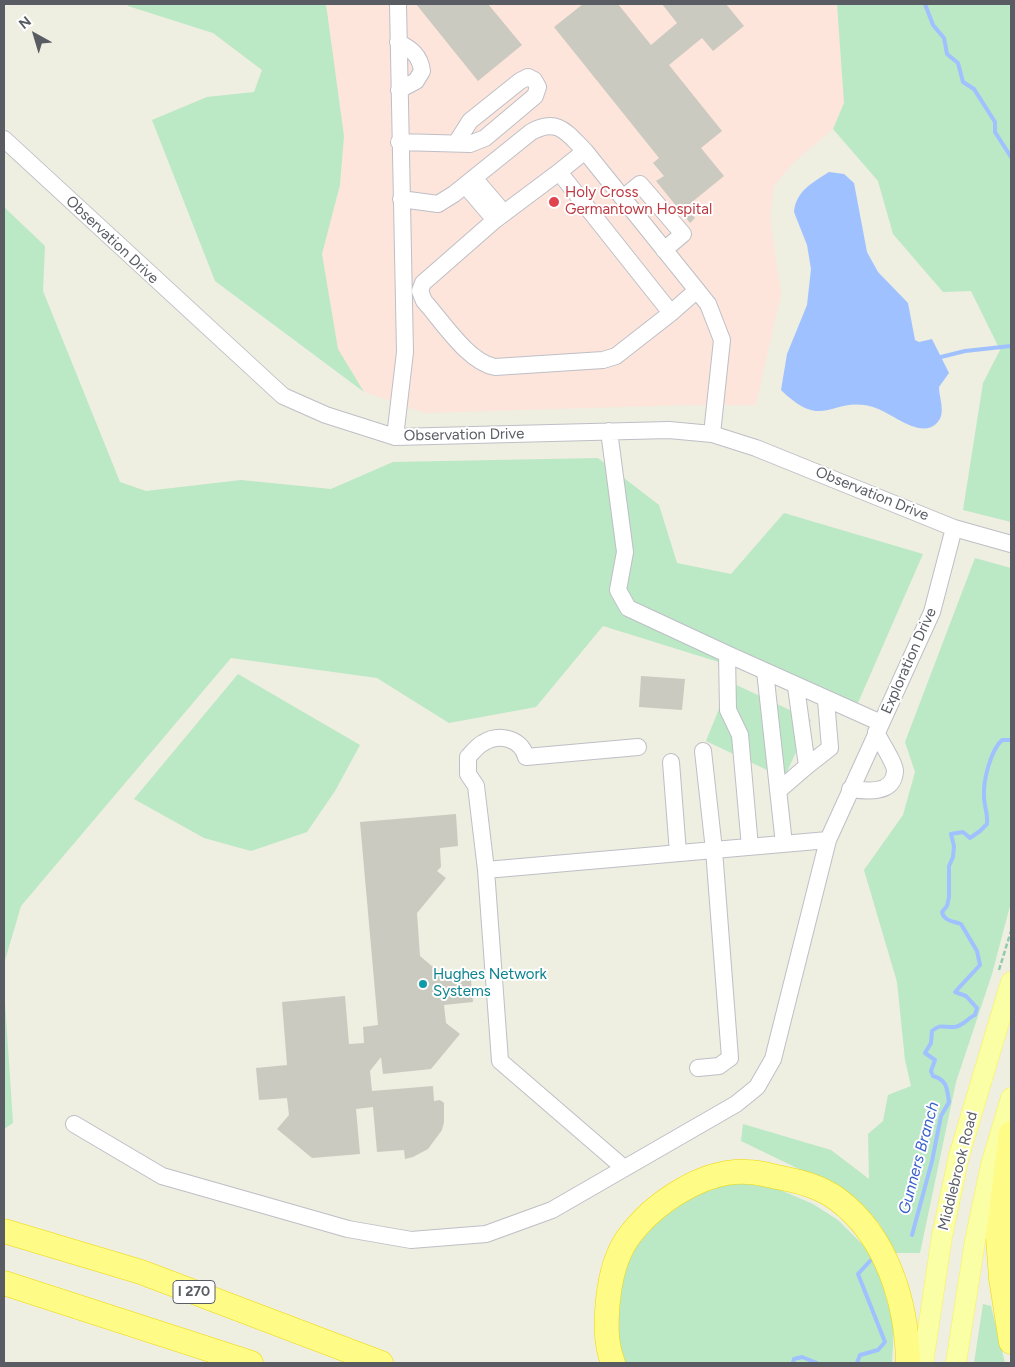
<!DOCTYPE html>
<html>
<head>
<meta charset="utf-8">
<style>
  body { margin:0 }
  #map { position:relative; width:1015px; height:1367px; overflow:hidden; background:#eeeee1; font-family:Figtree,sans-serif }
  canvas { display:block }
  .frame { position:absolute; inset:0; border:5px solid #595c63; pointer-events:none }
  .north { position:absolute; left:10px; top:10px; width:50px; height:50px; -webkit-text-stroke:4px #fff; paint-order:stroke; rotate:321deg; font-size:14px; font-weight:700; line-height:20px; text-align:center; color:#595c63 }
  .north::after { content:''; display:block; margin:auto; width:18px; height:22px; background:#595c63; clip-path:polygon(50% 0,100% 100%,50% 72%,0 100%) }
</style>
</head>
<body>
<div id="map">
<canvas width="1015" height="1367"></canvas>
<div class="frame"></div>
<div class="north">N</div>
</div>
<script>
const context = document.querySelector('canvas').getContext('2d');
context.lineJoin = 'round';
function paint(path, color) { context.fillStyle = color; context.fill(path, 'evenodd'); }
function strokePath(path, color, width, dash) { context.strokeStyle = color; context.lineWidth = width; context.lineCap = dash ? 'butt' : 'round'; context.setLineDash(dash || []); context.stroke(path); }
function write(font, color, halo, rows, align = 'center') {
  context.font = font + ' Figtree,sans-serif'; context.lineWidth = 4; context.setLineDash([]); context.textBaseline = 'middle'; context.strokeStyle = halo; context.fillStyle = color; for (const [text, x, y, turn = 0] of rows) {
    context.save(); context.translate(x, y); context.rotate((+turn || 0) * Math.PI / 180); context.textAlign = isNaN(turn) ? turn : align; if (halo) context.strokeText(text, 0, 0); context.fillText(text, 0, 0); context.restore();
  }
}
paint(new Path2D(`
  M326,4h511l7,99 -11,26 -41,35 -18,22 -4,32 11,76 -25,111h-67l-264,8 -61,-21 -26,-42 -16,-96 18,-69 4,-49z`), '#fde5db');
paint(new Path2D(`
  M127,4h199l18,132 -4,49 -18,69 16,95 26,43 -149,-111 -63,-161 55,-23 47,-5 8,-22 -49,-37 -85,-27z
  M837,4h174v518l-48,-12 20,-127 17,-33 -29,-59 -28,1 -50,-58 -15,-53 -45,-52 11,-26z
  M4,207l41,39 -2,45 77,191 26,9 95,-11 90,9 62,-27 205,-4 61,47 18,58 54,11 53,-61 139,41 -66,151 -254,-79 -67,81 -87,16 -72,-45 -146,-20 -210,248 -17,58z
  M975,558l36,10v334l-19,72 -36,108 -36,171h-26l-15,-30 -43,-36 -95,-46 2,-17 88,26 38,29 -1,-45 15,-13 5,-26 23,-9 -6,-26 -8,-78 -33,-112 39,-55 12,-43 -10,-30z
  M238,674l122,71 -25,46 -28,41 -56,19 -47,-13 -70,-39z
  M730,682l81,38 -27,58 -78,-37z
  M4,988l9,135 -9,6z
  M730,1181l48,8 35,15 25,16 25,25 14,21 17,59 -2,38h-272l-7,-28 4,-51 18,-40 35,-37z
  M983,1304l8,2 14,57h-31z`), '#bbe8c5');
paint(new Path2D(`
  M829,172l15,2 10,9 13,69 11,20 30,31 7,37 4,2 13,-3 17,34 -10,14c0,12 8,27 -3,37 -17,15 -45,-12 -63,-17 -42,-12 -48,26 -92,-17l6,-36 20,-49 4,-36 -4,-24 -13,-33c2,-21 18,-29 35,-40z`), '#a0c1ff');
strokePath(new Path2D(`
  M925,4l8,21 11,13 3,16 11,9 5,19 11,7 21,33v10l16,25
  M941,357l24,-6 46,-5
  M912,1235l20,-74 9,-45 8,-14c-2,-14 -2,-22 -16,-26l-2,-5 4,-11 -10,-7 6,-10 1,-12c9,-8 12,-3 23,-4 8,-1 13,-9 20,-12l2,-7 -11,-12 -11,-4 25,-27 -3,-14 -16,-27c-8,-3 -17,-3 -19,-12l5,-6 2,-9v-31l4,-9 1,-11 -3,-12 12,-2 7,6 10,-7 7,-7c1,-10 -3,-19 -3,-28 -1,-16 7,-46 18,-56h9
  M793,1363l1,-4 8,-2 15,6
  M857,1363l3,-8 18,-5 7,-8 -27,-68 12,-13`), '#a0c1ff', 4);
paint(new Path2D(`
  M416,4h72l34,41 -44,36z
  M583,4h35l33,41 26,-22 -15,-19h64l18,22 -31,25 -11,-13 -33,27 53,66 -21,17 23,28 -38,31 9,11 -5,5 -34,-42 8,-5 -11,-13 6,-5 -105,-131z
  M641,676l44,3 -3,31 -43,-3z
  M456,814l2,32 -18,2 1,19 -4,4 9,7 -29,35 3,43 19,16 31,-2 3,32 -29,3 2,18 14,11 -29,35 -48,5 -2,-17 -11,14 2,20 61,-5 1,15 6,-1 4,3v19l-2,8 -14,19 -15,8 -8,2 -1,-9 -27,2 -4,-45 -17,2 4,45 -48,4 -35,-29 12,-14 -2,-17 -28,2 -3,-32 31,-3 -5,-63 63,-6 4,48 15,-1 -1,-16 15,-2 -18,-203z`), '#cbcac0');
const minor = new Path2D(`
  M398,42c13,7 22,13 24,29l-6,10 -17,9
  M4,139l279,257 43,19 69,22 274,-7 43,4 44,14 198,80 57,16
  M399,142l71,2 15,-6 50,-42 3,-9 -4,-7 -6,-3 -8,4 -50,40 -14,22
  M559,172l112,141 -55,43 -13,4 -108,7c-27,-5 -52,-45 -71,-66l-4,-10 3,-8 72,-63z
  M559,172l26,-21
  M474,178l30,35
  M465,185l30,35
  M623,198l17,-14 43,50 -19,16
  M401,199l37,5 16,-10 77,-62c27,-15 36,1 54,19l123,153 14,36 -10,94
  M671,313l26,-23
  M609,431l16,121 -7,38 10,18 99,46
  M395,437l10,-85 -7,-348
  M765,671l19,173
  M671,762l7,91
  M807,766l23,-18 -4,-48
  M850,789c15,2 44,6 45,-18 0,-8 -15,-30 -19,-39
  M778,791l29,-25 -11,-79
  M750,847l-10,-112 -12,-25 -1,-56 154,69
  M486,870l342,-30
  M698,1068l21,-2 11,-8 -16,-208 -11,-99
  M74,1124l88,52 186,53 63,11 75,-6 66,-24 184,-106 21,-17 16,-28 55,-219 104,-228 22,-84
  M624,1168l-124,-107 -14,-191 -10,-84 -8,-12v-17c4,-4 9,-11 15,-14 16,-10 38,-5 43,14l112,-10`);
const major = new Path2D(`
  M923,1363l19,-127 17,-80 52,-174
  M956,1363l19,-122 16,-76 20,-67`);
const highway = new Path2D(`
  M1011,1133l-13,104 3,41 10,64
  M4,1231l137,41 240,91
  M4,1283l247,80
  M613,1363c-8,-20 -7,-42 -5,-63 2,-20 7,-43 19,-61 25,-35 76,-70 121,-67 9,0 20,3 29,5 21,4 42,9 60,22 50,37 70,104 71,164`);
strokePath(minor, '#bebfc6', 18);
strokePath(major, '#fdf24b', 21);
strokePath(highway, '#efd800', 25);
strokePath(new Path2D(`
  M999,970l12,-39`), '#93c9af', 2.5, [5, 2.5]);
strokePath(minor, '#fff', 16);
strokePath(major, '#faffa5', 20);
strokePath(highway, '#fffb87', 24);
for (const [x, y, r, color] of [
  [554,202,6,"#e0444e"],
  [423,984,5,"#0f9aa8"]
]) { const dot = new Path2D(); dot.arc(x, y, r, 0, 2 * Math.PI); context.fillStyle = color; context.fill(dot); strokePath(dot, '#fff', 2); }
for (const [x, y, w] of [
  [194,1292,42]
]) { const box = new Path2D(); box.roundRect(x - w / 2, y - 11.5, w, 23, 4); context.fillStyle = '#fff'; context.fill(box); strokePath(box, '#595c63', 1); }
write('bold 14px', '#595c63', null, [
  ["I 270",194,1292]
]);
write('15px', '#be3a42', '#fff', [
  ["Holy Cross",565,193],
  ["Germantown Hospital",565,210]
], 'left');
write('15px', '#595c63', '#fff', [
  ["Observation Drive",112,240,43],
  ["Observation Drive",464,435,-1],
  ["Observation Drive",872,494,22],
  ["Exploration Drive",909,661,-66],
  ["Middlebrook Road",958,1171,-76]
]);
write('15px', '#0d838f', '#fff', [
  ["Hughes Network",433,975],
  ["Systems",433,992]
], 'left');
write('italic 16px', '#3960cc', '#fff', [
  ["Gunners Branch",919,1158,-75]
]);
</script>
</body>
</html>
